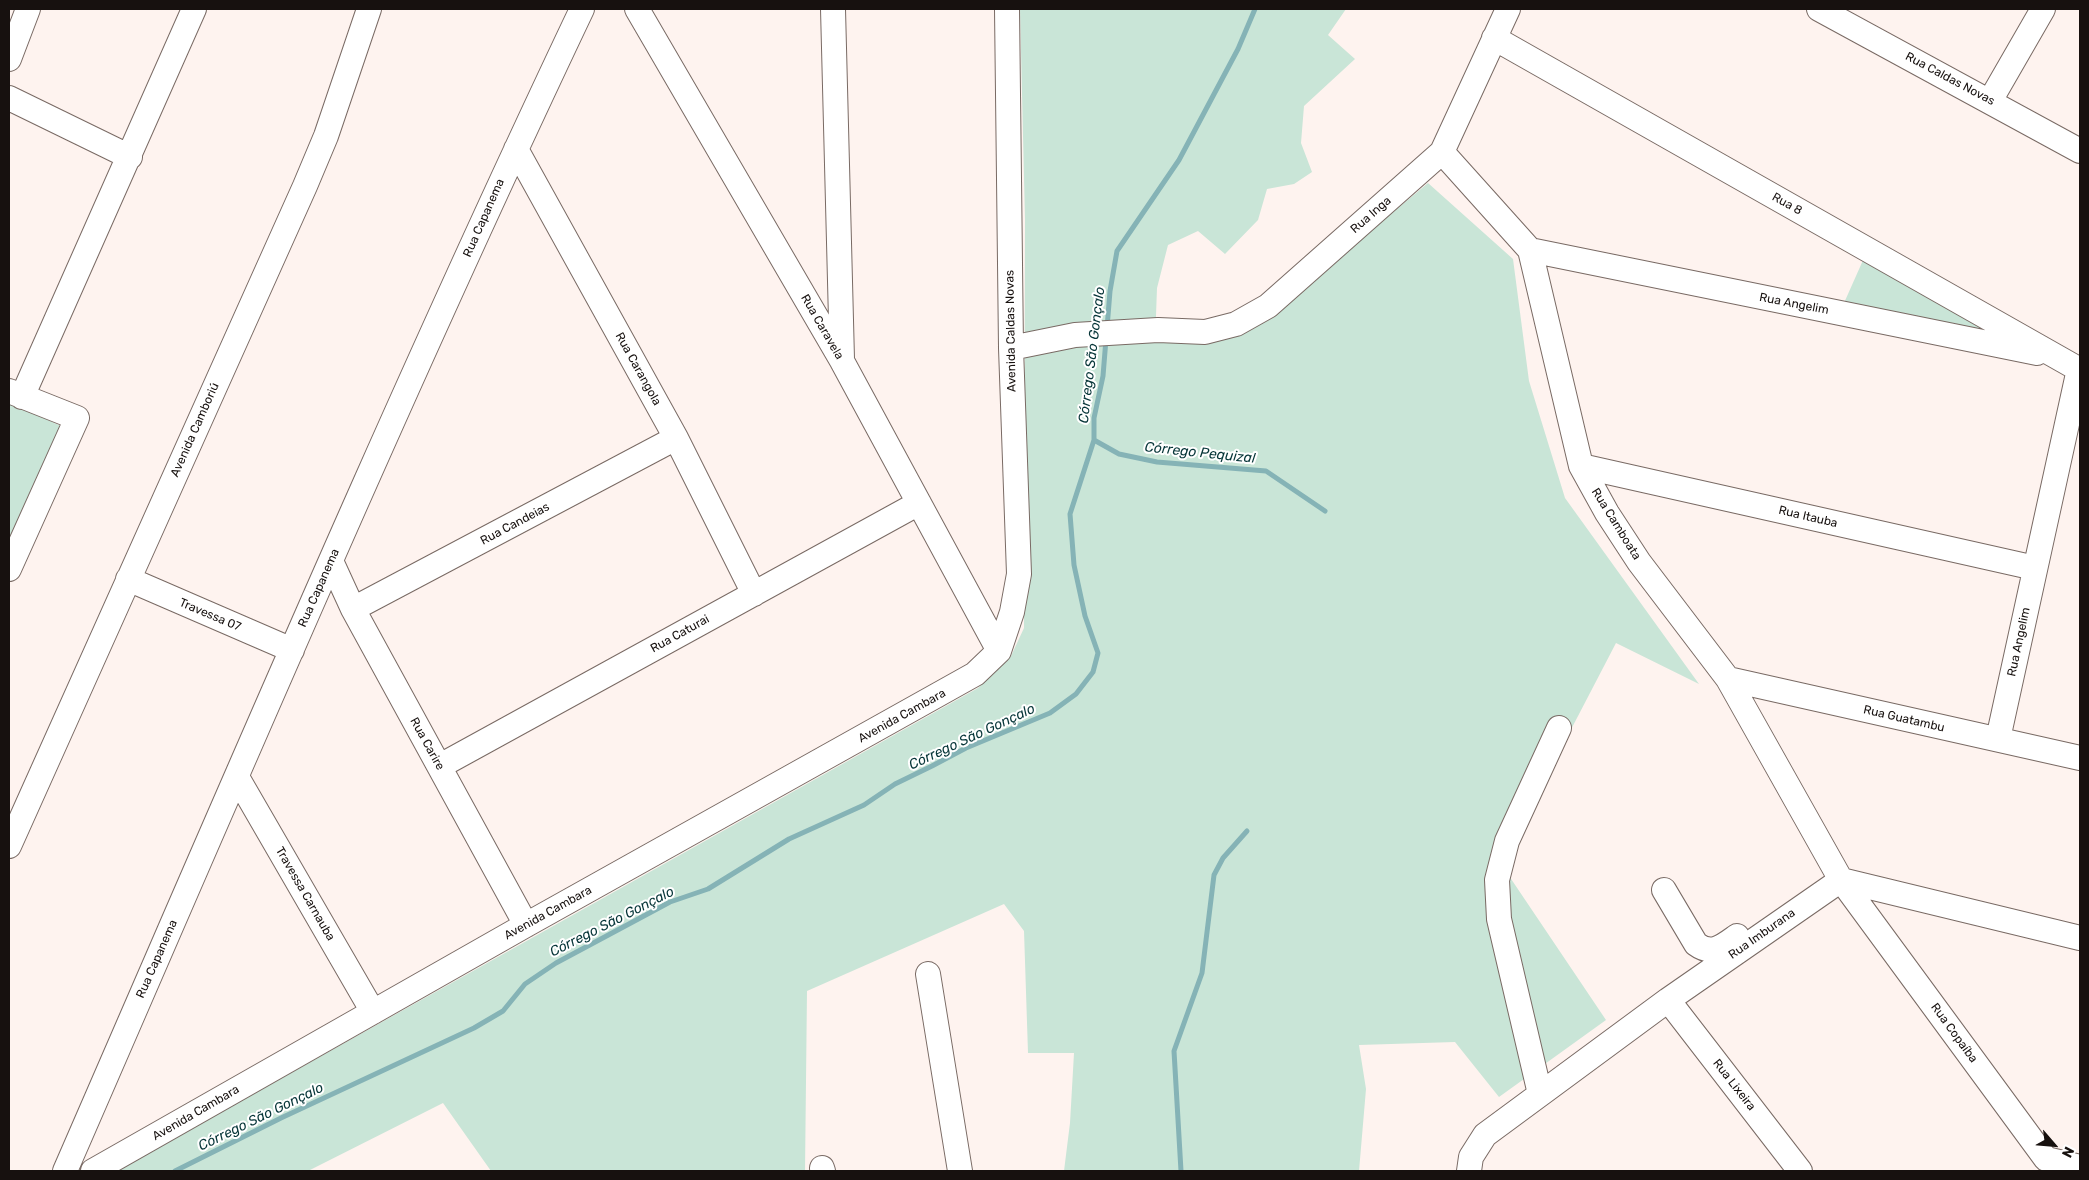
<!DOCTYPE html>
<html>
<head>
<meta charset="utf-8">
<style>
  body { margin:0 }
  #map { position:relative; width:2089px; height:1180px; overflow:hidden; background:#fef3ef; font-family:Rubik,sans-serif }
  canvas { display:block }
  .frame { position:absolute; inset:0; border:10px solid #17110f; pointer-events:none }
  .north { position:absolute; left:2029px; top:1120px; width:50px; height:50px; -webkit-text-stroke:4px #fff; paint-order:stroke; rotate:117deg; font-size:14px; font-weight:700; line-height:20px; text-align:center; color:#17110f }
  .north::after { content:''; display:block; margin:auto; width:18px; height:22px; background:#17110f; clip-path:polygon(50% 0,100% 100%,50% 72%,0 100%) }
</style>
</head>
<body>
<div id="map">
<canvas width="2089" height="1180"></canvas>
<div class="frame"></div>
<div class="north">N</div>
</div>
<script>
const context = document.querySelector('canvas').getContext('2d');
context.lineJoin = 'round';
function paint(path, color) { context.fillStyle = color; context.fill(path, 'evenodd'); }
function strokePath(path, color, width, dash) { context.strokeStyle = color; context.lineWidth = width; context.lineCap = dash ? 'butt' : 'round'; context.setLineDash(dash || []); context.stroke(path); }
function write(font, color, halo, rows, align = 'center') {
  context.font = font + ' Rubik,sans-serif'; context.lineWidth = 4; context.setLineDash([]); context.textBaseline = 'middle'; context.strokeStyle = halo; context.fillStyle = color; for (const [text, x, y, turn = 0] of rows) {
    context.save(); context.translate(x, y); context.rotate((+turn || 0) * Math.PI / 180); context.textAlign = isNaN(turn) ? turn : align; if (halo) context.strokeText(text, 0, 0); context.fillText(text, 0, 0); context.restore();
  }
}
paint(new Path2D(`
  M1020,9h326l-18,26 27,24 -51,47 -3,37 11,29 -18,12 -27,5 -9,31 -33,34 -27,-23 -30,14 -11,43 -2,55 34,-2 134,-70 105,-88 85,76 16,122 36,117 134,186 -83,-41 -115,221 105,156 -107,77 -44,-55 -96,3 7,44 -7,82h-295l6,-48 4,-70h-46l-4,-122 -20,-27 -197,87 -2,180h-314l-48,-68 -135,68h-192l862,-483 33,-32 13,-28 1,-408z
  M1864,258l148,82 -168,-37z
  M9,402l54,25 -54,133z`), '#c9e5d7');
strokePath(new Path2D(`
  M1107,328l3,-37 7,-40 62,-91 59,-111 17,-40
  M1094,440l25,14 38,8 109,9 59,40
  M175,1171l106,-53 193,-90 29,-17 22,-27 31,-21 114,-61 38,-13 81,-50 75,-34 31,-21 37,-18 34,-18 84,-35 26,-19 17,-22 5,-19 -13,-37 -11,-51 -4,-51 24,-74v-22l9,-42 3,-37
  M1181,1171l-7,-120 28,-78 12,-98 9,-17 24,-27`), '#85b3b6', 5);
const minor = new Path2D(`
  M637,9l205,352 157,290
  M833,9l9,350
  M1819,9l261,142
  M1494,38l586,332
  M9,59l19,-50
  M9,98l121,59
  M1990,101l53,-92
  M516,149l160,289 78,156
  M1442,152l88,98 51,216 26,47 32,49 89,117 113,201 205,279 34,8
  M1530,250l507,103
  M1011,348l64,-13 83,-5 47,2 31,-8 32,-18 174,-154 66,-143
  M9,391l68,27 -68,151
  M22,397l172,-388
  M1581,466l454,102
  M331,561l22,48 173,316
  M128,579l164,71
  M353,609l323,-171
  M1728,679l352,79
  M1998,739l81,-370
  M440,766l479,-263
  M237,777l136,235
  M9,846l296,-660 21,-50 43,-127
  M1664,890l32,54c16,12 27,2 41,-8
  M928,974l32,197
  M1668,1000l132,171
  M1540,1094l-41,-175 -2,-39 10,-39 52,-113
  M822,1168l1,3
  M65,1171c169,-388 335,-779 517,-1162
  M93,1171l433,-246 449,-251 24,-23 13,-39 7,-38 -8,-226 -4,-339
  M1469,1171l2,-14 14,-22 183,-135 173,-120 239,58`);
strokePath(minor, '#796a64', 26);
strokePath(minor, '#fff', 24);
write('12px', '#17110f', '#fff', [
  ["Rua Caldas Novas",1950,79,28],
  ["Rua 8",1787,204,29],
  ["Rua Inga",1371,215,-41],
  ["Rua Capanema",484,218,-66],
  ["Rua Angelim",1794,304,11],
  ["Rua Caravela",822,327,60],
  ["Avenida Caldas Novas",1011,331,-91],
  ["Rua Carangola",638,369,61],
  ["Avenida Camboriú",195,430,-66],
  ["Rua Itauba",1808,517,13],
  ["Rua Candeias",515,524,-28],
  ["Rua Camboata",1616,524,58],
  ["Rua Capanema",319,588,-66],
  ["Travessa 07",210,615,23],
  ["Rua Caturai",680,634,-29],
  ["Rua Angelim",2019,642,-78],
  ["Avenida Cambara",902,716,-29],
  ["Rua Guatambu",1904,719,13],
  ["Rua Carire",427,744,61],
  ["Travessa Carnauba",305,894,60],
  ["Avenida Cambara",548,913,-29],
  ["Rua Imburana",1762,934,-35],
  ["Rua Capanema",157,959,-66],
  ["Rua Copaíba",1954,1033,54],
  ["Rua Lixeira",1734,1085,52],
  ["Avenida Cambara",196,1113,-30]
]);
write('italic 14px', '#063538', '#fff', [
  ["Córrego São Gonçalo",1092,355,-83],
  ["Córrego Pequizal",1200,453,6],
  ["Córrego São Gonçalo",972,737,-25],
  ["Córrego São Gonçalo",612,922,-27],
  ["Córrego São Gonçalo",261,1117,-26]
]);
</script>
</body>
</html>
